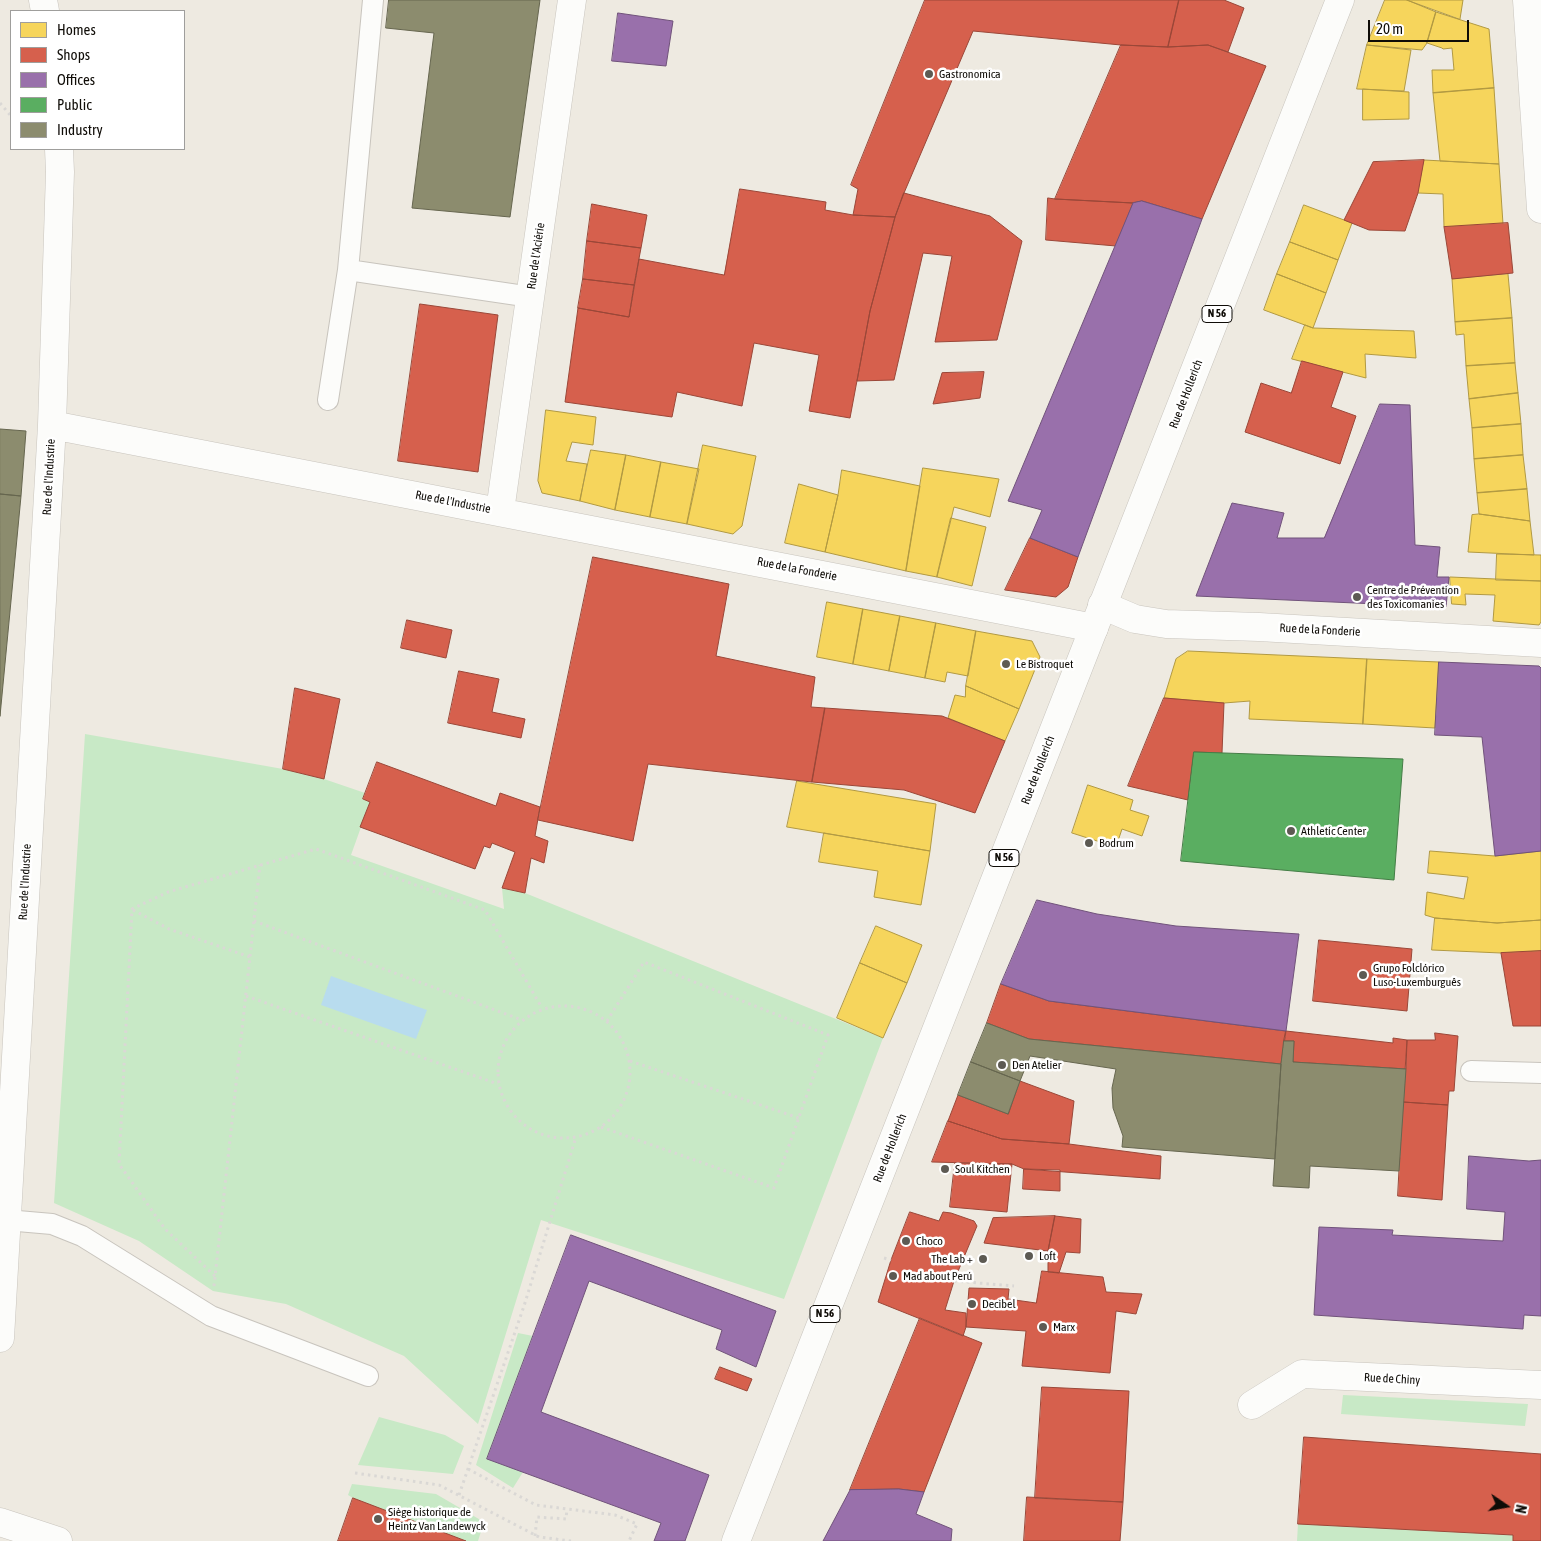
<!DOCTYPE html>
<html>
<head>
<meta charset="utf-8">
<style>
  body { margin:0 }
  #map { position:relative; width:1541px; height:1541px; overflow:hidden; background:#eeeae1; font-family:"Asap Condensed",sans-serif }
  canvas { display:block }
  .legend { position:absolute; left:10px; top:10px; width:175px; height:140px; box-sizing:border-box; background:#fff; border:1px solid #9f9e9c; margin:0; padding:6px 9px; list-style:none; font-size:15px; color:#0f0c07 }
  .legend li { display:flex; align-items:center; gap:10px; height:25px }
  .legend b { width:25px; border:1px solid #9f9e9c }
  .north { position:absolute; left:1481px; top:1481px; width:50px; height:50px; -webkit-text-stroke:4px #fff; paint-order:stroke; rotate:102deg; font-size:14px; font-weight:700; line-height:20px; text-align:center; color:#0f0c07 }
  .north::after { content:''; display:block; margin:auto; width:18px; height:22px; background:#0f0c07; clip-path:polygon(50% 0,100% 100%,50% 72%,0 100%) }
  .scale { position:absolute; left:1368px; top:20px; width:101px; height:22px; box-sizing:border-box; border:2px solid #0f0c07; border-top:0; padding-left:6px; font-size:15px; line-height:18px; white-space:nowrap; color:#0f0c07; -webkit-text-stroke:4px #fff; paint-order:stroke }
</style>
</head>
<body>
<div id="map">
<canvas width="1541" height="1541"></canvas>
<ul class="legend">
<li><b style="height:14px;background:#f6d55c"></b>Homes</li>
<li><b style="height:14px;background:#d6604d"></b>Shops</li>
<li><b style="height:14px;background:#9970ab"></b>Offices</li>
<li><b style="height:14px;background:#5aae61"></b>Public</li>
<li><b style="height:14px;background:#8c8c6e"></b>Industry</li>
</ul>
<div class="north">N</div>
<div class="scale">20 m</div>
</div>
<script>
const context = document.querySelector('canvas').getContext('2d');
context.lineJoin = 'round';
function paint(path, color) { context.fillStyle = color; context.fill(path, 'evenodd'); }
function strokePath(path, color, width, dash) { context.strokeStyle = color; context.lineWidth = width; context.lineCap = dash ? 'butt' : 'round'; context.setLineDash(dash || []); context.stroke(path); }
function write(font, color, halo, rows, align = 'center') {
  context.font = font + ' "Asap Condensed",sans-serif'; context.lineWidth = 5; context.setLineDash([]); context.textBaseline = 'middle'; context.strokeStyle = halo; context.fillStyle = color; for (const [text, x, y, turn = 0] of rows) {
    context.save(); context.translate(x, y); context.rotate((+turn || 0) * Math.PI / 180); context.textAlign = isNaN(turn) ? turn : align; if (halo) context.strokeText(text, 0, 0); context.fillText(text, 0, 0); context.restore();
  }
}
paint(new Path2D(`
  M85,734l198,35 41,10 41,14 -2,6 7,3 -19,53 153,54 -2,-21 23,5 358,145 -99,261 -243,-79 -63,204 -74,-68 -118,-52 -73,-13 -74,-50 -85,-38z
  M518,1333l15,3 -45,123 35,13 -10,16 -37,-23z
  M1343,1395l185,9 -3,22 -184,-12z
  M379,1417l66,18 19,11 -11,28 -95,-9z
  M352,1484l84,10 48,28 -6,19h-12l-113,-43 -5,-3z
  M1298,1524l215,11v6h-216z`), '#c8e9c6');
paint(new Path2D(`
  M331,976l96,34 -11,29 -95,-34z`), '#b8dcee');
const homes = new Path2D(`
  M1385,0h22l29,12 -9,31 -5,7 -55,-5z
  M1407,0h56l-3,19z
  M1436,12l53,17 5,59 -61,5 -1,-23h22l-2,-22 -9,1 -1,-1 -15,-5z
  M1367,45l44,5 -7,41 -47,-2z
  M1494,88l5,76 -59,-3 -7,-68z
  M1363,89l46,3v27l-46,1z
  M1424,160l75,4 4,60 -59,3 -1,-33 -25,-1z
  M1304,205l48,18 -14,37 -48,-18z
  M1290,242l48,18 -12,33 -49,-19z
  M1277,274l49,19 -13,35 -49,-18z
  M1508,274l4,44 -57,4 -3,-43z
  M1512,318l3,45 -49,3 -2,-32 -8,1 -1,-13z
  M1305,325l8,3 101,3 2,27 -51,-4 1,24 -74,-19z
  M1515,363l3,30 -49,6 -3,-33z
  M1518,393l3,31 -49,4 -3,-29z
  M546,410l50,7 -3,28 -21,-3 -6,19 21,3 -7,37 -38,-8 -4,-12z
  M1521,424l2,31 -49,4 -2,-31z
  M703,445l53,11 -14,70 -9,8 -46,-10z
  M591,450l35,5 -11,55 -35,-9z
  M626,455l35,7 -11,55 -35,-7z
  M1523,455l4,34 -50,4 -3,-34z
  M661,462l38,7 -12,55 -37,-7z
  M923,468l76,11 -9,38 -36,-10 -17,70 -31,-6z
  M842,470l78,16 -14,85 -81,-19 13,-57z
  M799,484l39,11 -13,57 -40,-9z
  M1527,489l3,32 -51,-7 -2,-21z
  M1479,514l51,7 4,34 -66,-3 4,-37z
  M951,518l35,9 -14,59 -35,-9z
  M1497,554l44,1v26l-45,-1z
  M1450,577l91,4v41l-2,3 -46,-4 2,-26 -30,-1 1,11 -14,-1z
  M827,602l36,7 -10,55 -36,-7z
  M863,609l37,7 -11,55 -36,-7z
  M900,616l36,7 -11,55 -36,-7z
  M936,623l40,8 -8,45 -21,-4 -2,10 -20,-4z
  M976,631l56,10 8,16 -21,52 -53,-23z
  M1188,651l179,8 -4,65 -114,-5 1,-18 -26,2 -60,-5 12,-39z
  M1367,659l72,3 -4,66 -72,-4z
  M966,686l53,23 -14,32 -57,-23 7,-23 10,2z
  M797,781l139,23 -6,47 -143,-24z
  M1088,785l45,15 -3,10 19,6 -7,20 -20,-7 -6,18 -44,-14z
  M824,833l106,18 -9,54 -47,-8 4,-26 -59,-9z
  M1430,851l65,5 46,-5v69l-44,3 -62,-5 -10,-3 2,-23 37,7 4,-22 -40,-4z
  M1435,918l62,5 44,-3v31l-40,2 -69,-3z
  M876,926l46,19 -15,38 -47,-20z
  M860,963l47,20 -24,55 -46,-20z`);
paint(homes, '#f6d55c');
strokePath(homes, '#b19942', 1);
const shops = new Path2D(`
  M925,0h254l-11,47 -47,-2 -148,-14 -69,162 -9,24 -42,-2 5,-26 -7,-4z
  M1179,0h45l20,8 -16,44 -20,-7 -40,2z
  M1121,45l47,2 40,-2 58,21 -64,153 -60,-18 -9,2 -78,-4z
  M1424,160l-6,33 -13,38 -36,-1 -25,-10 29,-58z
  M740,189l86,13 -1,8 28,5 42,2 -25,94 -20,107 -41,-7 10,-56 -65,-12 -12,63 -65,-14 -5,25 -107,-15 13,-94 51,9 10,-58 85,16z
  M904,193l86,23 32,25 -25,99 -62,2 17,-86 -29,-3 -29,127 -37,1 13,-70 25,-94z
  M1048,198l7,1 78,4 -17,43 -70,-6z
  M592,204l55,11 -6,33 -54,-7z
  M1508,223l5,50 -61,6 -8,-52z
  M587,241l54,7 -7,37 -51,-6z
  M583,279l51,6 -5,32 -51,-9z
  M420,304l78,11 -20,157 -80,-11z
  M1302,361l41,11 -12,35 25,9 -16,48 -95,-32 16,-49 30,10z
  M984,372l-4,26 -47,6 9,-31z
  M1030,538l48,19 -10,30 -12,10 -51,-7z
  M593,557l136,27 -13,72 99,21 -4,30 14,1 -13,74 -164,-18 -15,77 -95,-21z
  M407,620l45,10 -6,28 -45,-10z
  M459,671l40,8 -7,33 33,7 -4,19 -73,-15z
  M295,688l45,11 -16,80 -41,-10z
  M1164,698l60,5 -2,50 -28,-1 -6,48 -60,-14z
  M825,708l117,8 63,25 -30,72 -71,-23 -92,-8z
  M377,762l119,44 4,-13 40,14 -5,29 13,5 -4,22 -13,-5 -6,35 -23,-5 13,-36 -23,-9 -2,5 -6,-2 -9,23 -115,-42 10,-25 -7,-3z
  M1319,940l93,9 -5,62 -94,-10z
  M1541,951v75h-28l-12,-73z
  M1001,984l48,17 237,30 -5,33 -252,-25 -42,-16z
  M1286,1031l107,12v-5l14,2 -1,29 -113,-7 1,-21h-10z
  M1435,1033l23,3 -4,55h-5l-1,14 -45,-3 4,-62h28z
  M1020,1081l54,20 -5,43 -67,-5 -54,-18 10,-26 50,19z
  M1403,1102l45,3 -6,95 -44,-4z
  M948,1121l54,18 67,5 92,12 -1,23 -136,-10 -12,-5 -80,-2z
  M955,1163l57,1 -5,48 -57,-5z
  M1024,1169l36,1v21l-37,-2z
  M910,1212l29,9 4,-9 8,1 23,8 3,5 -23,55 -9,29 21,3v14l-3,9 -85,-34 13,-42z
  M1055,1216l26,3 -1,34 -14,-1 -7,21 -11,-1v-21z
  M1055,1216l-7,35 -64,-8 9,-25z
  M1042,1271l61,6 3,15 36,2 -6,20 -20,-3 -6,62 -88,-7 4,-35 -60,-4 3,-39 40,1 -1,10 28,4z
  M920,1318l62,25 -58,149 -25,-3 -49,1z
  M720,1367l32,12 -5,12 -32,-12z
  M1042,1387l87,4 -6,111 -88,-4z
  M1304,1437l237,17v87h-28v-6l-215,-11z
  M1027,1497l96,5 -3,39h-96z
  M353,1498l113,43h-128z`);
paint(shops, '#d6604d');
strokePath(shops, '#9a4738', 1);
const offices = new Path2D(`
  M618,13l55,8 -7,45 -54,-5z
  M1142,201l60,18 -124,338 -48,-19 12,-28 -34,-9 125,-298z
  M1380,404l30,1 5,140 25,2 -3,30h12l-3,30 -250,-11 36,-93 52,10 -7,25h47z
  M1439,662l100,4 2,2v183l-46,5 -13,-119 -47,-2z
  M1037,900l60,14 79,12 123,8 -13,97 -237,-30 -48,-17z
  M1469,1156l60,5 12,-1v156l-17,-1 -1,14 -209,-14 5,-88 74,3 -1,5 111,6 2,-29 -38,-3z
  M571,1235l205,76 -20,56 -40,-18 6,-19 -133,-49 -48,131 168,63 -24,66h-31l7,-18 -174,-64z
  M899,1489l25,3 -8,22 36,15 -1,12h-128l27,-51z`);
paint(offices, '#9970ab');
strokePath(offices, '#70527a', 1);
const public = new Path2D(`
  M1194,752l209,7 -9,121 -213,-19z`);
paint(public, '#5aae61');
strokePath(public, '#447d46', 1);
const industry = new Path2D(`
  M389,0h151l-30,217 -98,-9 22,-175 -48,-5z
  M0,429l26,2 -5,65 -21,-2z
  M0,494l21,2 -21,220z
  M987,1023l42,16 252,25 -6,95 -153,-12 1,-11 -10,-28 -1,-20 4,-19 -86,-13 -10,25 -49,-19z
  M1284,1041h10l-1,21 113,7 -7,102 -89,-5 -1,22 -36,-2 8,-122z
  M971,1062l49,19 -12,33 -50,-19z`);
paint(industry, '#8c8c6e');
strokePath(industry, '#66664f', 1);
const lane = new Path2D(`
  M348,270l183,27
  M328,400l20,-130 25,-270
  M1471,1071l70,2
  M6,1220l46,4 30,12 129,80 157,60`);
const street = new Path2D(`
  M43,0l2,11
  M52,425l8,-253 -1,-23
  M500,511l72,-511
  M1102,605l33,14 31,5 93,3 282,16
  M0,1338l52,-913 1042,203
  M1252,1405l50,-31 239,11
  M0,1522l58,19`);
const secondary = new Path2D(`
  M1527,0l14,209`);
const primary = new Path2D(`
  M736,1541l604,-1541`);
strokePath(lane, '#c8c4bd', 22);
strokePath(street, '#c8c4bd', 29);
strokePath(secondary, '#c8c4bd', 29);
strokePath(primary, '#c8c4bd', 29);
strokePath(new Path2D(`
  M0,103l11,13
  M133,910l36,19 81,28
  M254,921l268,99
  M246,996l252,88
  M498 1072a66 66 0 1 1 132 0a66 66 0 1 1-132 0Z
  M630,1061l169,57
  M601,1127l173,61 54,-153 -184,-73 -37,59
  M884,1258l7,2
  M215,1276l-50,-47 -46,-65 13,-255 36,-17 148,-43 169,61 57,98
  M954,1281l60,5
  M214,1286l46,-421
  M468,1469l68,36 79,10 22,9 -8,17
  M355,1473l84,12 100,52 32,4
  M459,1495l65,-189 52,-169
  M535,1536l2,-19 29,2 1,-10`), '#dad8d5', 3, [2.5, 4]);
strokePath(lane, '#fcfcfa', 20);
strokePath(street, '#fcfcfa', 28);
strokePath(secondary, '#fcfcfa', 28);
strokePath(primary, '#fcfcfa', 28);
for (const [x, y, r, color] of [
  [929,74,5,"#5d5a53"],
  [1357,597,5,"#5d5a53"],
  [1006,664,5,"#5d5a53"],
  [1291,831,5,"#5d5a53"],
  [1089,843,5,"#5d5a53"],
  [1363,975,5,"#5d5a53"],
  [1002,1065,5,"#5d5a53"],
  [945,1169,5,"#5d5a53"],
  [906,1241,5,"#5d5a53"],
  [1029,1256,5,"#5d5a53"],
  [983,1259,5,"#5d5a53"],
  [893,1276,5,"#5d5a53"],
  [972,1304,5,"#5d5a53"],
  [1043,1327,5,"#5d5a53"],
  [378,1519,5,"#5d5a53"]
]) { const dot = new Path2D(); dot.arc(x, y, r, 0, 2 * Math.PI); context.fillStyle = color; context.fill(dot); strokePath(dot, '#fff', 2); }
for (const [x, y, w] of [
  [1217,314,30],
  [1004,858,30],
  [825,1314,30]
]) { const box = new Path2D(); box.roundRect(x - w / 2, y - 8.5, w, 17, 4); context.fillStyle = '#fff'; context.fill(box); strokePath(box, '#0f0c07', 1); }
write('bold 11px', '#0f0c07', null, [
  ["N 56",1217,314],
  ["N 56",1004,858],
  ["N 56",825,1314]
]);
write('12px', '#0f0c07', '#fff', [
  ["Gastronomica",939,74],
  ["Centre de Prévention",1367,590],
  ["des Toxicomanies",1367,604],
  ["Le Bistroquet",1016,664],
  ["Athletic Center",1301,831],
  ["Bodrum",1099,843],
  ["Grupo Folclórico",1373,968],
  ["Luso-Luxemburguês",1373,982],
  ["Den Atelier",1012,1065],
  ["Soul Kitchen",955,1169],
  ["Choco",916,1241],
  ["Loft",1039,1256],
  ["The Lab +",973,1259,"right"],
  ["Mad about Perú",903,1276],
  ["Decibel",982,1304],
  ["Marx",1053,1327],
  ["Siège historique de",388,1512],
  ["Heintz Van Landewyck",388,1526]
], 'left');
write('12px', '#0f0c07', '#fff', [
  ["Rue de l'Aciérie",536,256,-82],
  ["Rue de Hollerich",1186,394,-69],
  ["Rue de l'Industrie",49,477,-87],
  ["Rue de l'Industrie",453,502,11],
  ["Rue de la Fonderie",797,569,11],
  ["Rue de la Fonderie",1320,630,3],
  ["Rue de Hollerich",1038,770,-69],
  ["Rue de l'Industrie",25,882,-87],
  ["Rue de Hollerich",890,1148,-69],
  ["Rue de Chiny",1392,1379,3]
]);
</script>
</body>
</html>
